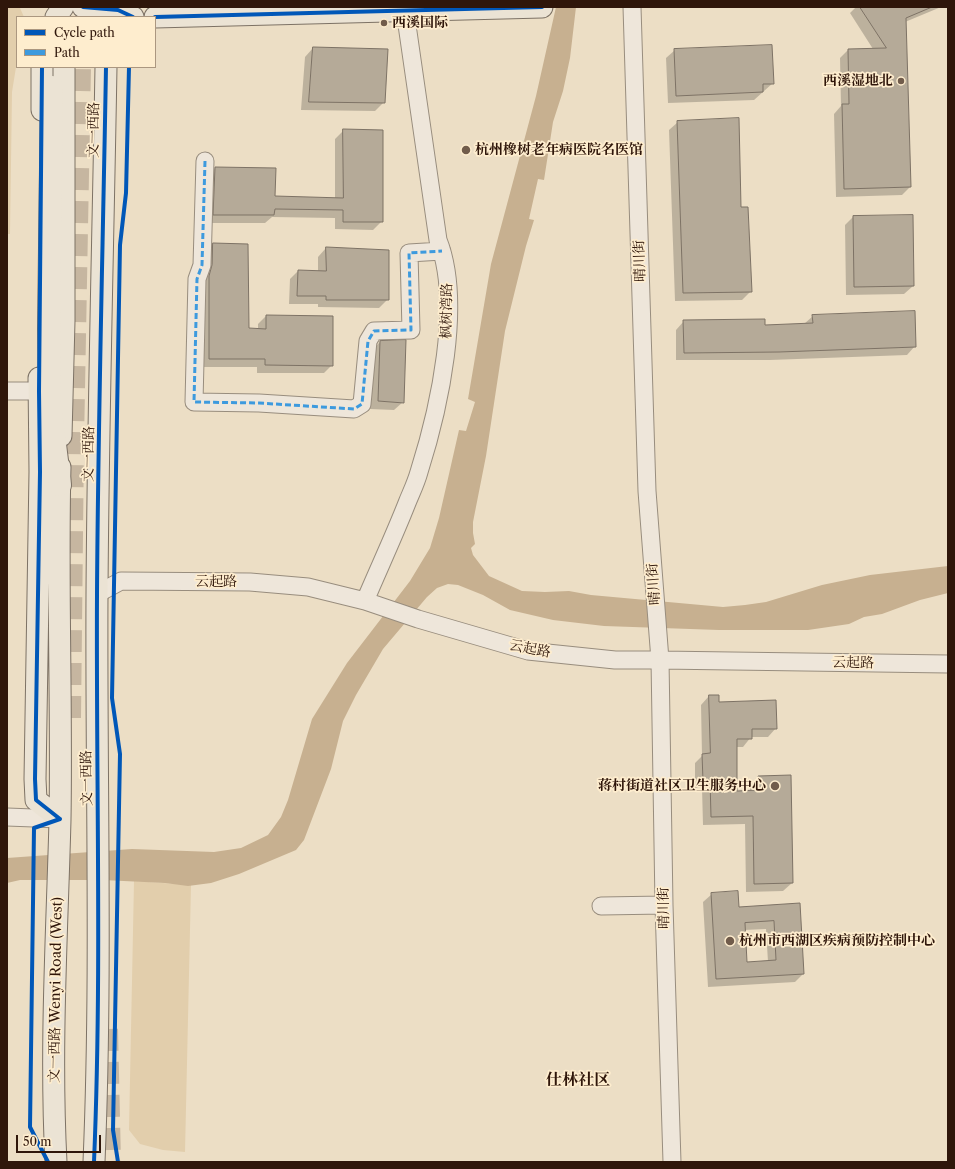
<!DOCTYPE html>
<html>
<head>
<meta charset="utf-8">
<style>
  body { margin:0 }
  #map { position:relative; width:955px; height:1169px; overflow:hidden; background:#ecdec5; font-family:"Libre Caslon Text",serif }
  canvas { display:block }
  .frame { position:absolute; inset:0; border:8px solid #2f160a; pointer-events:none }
  .legend { position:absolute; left:16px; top:16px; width:140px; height:52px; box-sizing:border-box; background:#feedce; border:1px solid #ab9780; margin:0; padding:5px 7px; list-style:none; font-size:12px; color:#2f160a }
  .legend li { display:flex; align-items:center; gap:8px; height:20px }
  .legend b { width:20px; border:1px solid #ab9780 }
  .scale { position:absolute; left:16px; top:1135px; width:85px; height:18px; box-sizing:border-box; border:2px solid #2f160a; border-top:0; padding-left:5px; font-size:12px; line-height:14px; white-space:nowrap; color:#2f160a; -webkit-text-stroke:3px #feedce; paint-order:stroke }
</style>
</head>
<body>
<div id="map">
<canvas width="955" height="1169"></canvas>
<div class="frame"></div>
<ul class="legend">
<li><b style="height:5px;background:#0057b8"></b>Cycle path</li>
<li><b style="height:5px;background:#3d9ade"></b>Path</li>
</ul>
<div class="scale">50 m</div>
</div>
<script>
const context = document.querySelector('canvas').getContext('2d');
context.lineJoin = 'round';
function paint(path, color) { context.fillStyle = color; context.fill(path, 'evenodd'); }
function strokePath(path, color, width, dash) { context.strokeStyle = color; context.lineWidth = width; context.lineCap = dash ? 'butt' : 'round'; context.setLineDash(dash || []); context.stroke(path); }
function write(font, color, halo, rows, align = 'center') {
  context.font = font + ' "Libre Caslon Text","Noto Serif SC",serif'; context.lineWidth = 3.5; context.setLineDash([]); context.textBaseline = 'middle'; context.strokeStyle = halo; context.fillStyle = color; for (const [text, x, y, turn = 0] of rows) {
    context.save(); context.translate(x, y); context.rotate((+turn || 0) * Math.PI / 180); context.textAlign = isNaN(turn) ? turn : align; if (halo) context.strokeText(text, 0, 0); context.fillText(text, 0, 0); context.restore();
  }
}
paint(new Path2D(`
  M7,7h11l2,1 4,9h-7v44l-5,31 -2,142h-3z
  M134,881l57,4 -6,267 -22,-2 -23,-6 -11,-14z`), '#e2ceac');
paint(new Path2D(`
  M556,7h20l-6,51 -7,33 -10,31 -9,58 -6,-1 -9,40 5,1 -8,26 -21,85 -19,125 -13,66v11l2,11 -4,4 2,7 16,21 33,15 23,1 24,-1 22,4 132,12 22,-2 21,-3 56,-17 48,-10 78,-9v27l-28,7 -38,14 -18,3 -15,7 -41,6h-89l-115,-4 -51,-6 -43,-10 -27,-15 -25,-10 -10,-1 -11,4 -10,9 -44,52 -27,46 -13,26 -12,48 -27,71 -8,10 -57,24 -28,9 -23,3 -23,-3 -62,-3h-83l-13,3v-25l125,-9 82,3 27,-4 27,-13 13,-18 7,-17 24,-81 35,-56 63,-82 20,-33 9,-30 20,-88 7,1 9,-29 -7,-3 23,-135 45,-168z`), '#c7b090');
paint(new Path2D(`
  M856,7h85l-36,15 5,165 -8,8 -66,2 -2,-83 7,-8 -1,-48 8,-8 25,-1 -23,-36z
  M313,48l71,54 -9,9 -74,-1 4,-53z
  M675,50l98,33 -19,17 -86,3 -2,-45z
  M678,122l62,86 11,83 -9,9 -67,1 -6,-171z
  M344,130l38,91 -9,9 -38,-1v-11l-63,-1 -7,6h-59l1,-47 8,-8 59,29 61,2v-60z
  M853,217l60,69 -9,8 -58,1 -1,-70z
  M213,244l35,85 10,1v-6l8,-8 66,49 -8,8h-67v-6h-56l4,-115z
  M326,248l62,51 -9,9 -61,-1v-3h-29l1,-25 8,-8 20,1v-15z
  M813,316l102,30 -8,9 -137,5h-94v-30l8,-9 80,5 40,-2z
  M380,342l23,60 -9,8 -24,-1 2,-59z
  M709,696h9v7l58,25 -8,9h-17l-8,10h-7l1,45h13v-7l9,-8 33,106 -9,8 -37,1 -1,-68 -42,1 -1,-37h-7v-25l7,-7 -1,-51z
  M712,894l26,14 61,-4 4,70 -8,8 -87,5 -5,-85zM766,929l2,33 -22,1 -2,-33z`), '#0003');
const building = new Path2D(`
  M860,7h72l-26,11 5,169 -67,2 -2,-85h7l-1,-55 38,-1z
  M772,45l2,39h-11v8l-87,4 -2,-47z
  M313,47l75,2 -3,54 -76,-1z
  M739,118l2,89h7l4,85 -69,1 -6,-172z
  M343,129l40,1v92h-40v-12l-68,-1 -1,6h-61l2,-48 61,1 -1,28 68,2z
  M913,215l1,71 -60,1 -1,-71z
  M213,243l35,1 1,84 17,1v-14l67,1v50l-68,-1v-6h-56v-83l3,-11z
  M326,247l63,3v50h-63v-4h-29l1,-26 28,1z
  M915,311l1,36 -137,5 -95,1 -1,-33 82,-1v6l48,-2 -1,-8z
  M406,340l-2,63 -26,-2 2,-60z
  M709,695h10v7l57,-2 1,29h-25v10h-15v52l22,-1 -1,-14 33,-1 2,108 -39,1 -1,-68 -42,1 -1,-37 -7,1 -1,-27 8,-1z
  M738,891l1,16 61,-4 4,71 -88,5 -5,-86zM774,921l2,39 -29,2 -2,-39z`);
paint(building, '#b5aa98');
strokePath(building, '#7d7265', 1);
strokePath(new Path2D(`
  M70,718l3,-275 7,-376
  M107,1029l3,133`), '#c6b6a0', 22, [22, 11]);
const minor = new Path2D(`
  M632,7l15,484 13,169 4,245 8,257
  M205,161l-3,104 -5,14 -3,123 65,1 95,6 8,-5 6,-63 6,-10 37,-1 -2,-77 33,-2
  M7,391h32
  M97,594l24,-13 129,1 58,5 57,14 53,18 110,32 87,9h45l288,4
  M365,601c14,-33 29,-65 42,-98 4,-10 9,-20 12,-31 20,-63 44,-169 19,-232l-33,-229
  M7,817l53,2
  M601,906l63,-1`);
const major = new Path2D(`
  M83,7l35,3 15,7
  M56,17l7,-10
  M155,17l387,-10
  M42,110v-43
  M39,378l1,94 -5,307 1,21 24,19
  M61,436l3,-115v-254
  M56,1162c-6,-114 1,-228 4,-342 2,-118 -3,-236 0,-353
  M94,1162c8,-189 2,-378 3,-567 1,-176 6,-352 9,-528`);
const highway = new Path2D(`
  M52,87l-3,242 1,75 10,81`);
strokePath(minor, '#988d7e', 19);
strokePath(major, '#7d7265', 23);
strokePath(highway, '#7d7265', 24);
strokePath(minor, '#eee6da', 17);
strokePath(major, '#ebe3d4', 21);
strokePath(highway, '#ebe3d4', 22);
strokePath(new Path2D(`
  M205,161l-3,104 -5,14 -3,123 65,1 95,6 8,-5 6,-63 6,-10 37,-1 -2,-77 33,-2`), '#3d9ade', 3, [6, 3]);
strokePath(new Path2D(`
  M83,7l35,3 15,7
  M155,17l387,-10
  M42,67l-3,324 1,81 -5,307 1,21 24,19
  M48,1162l-18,-35 4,-299 26,-9
  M94,1162c8,-189 2,-378 3,-567 1,-176 6,-352 9,-528
  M118,1162l-5,-32 7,-376 -8,-56 8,-453 6,-52 3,-126`), '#0057b8', 4);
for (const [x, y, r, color] of [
  [384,23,4,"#715c4b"],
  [901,81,4,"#715c4b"],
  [466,150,5,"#715c4b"],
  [775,786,5,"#715c4b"],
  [730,941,5,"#715c4b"]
]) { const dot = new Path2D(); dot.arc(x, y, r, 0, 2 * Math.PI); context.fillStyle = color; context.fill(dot); strokePath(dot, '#feedce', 1.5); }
write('bold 14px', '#2f160a', '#feedce', [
  ["西溪国际",392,23],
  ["西溪湿地北",893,81,"right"],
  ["杭州橡树老年病医院名医馆",475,150],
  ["蒋村街道社区卫生服务中心",766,786,"right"],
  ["杭州市西湖区疾病预防控制中心",739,941]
], 'left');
write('14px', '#2f160a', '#feedce', [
  ["文一西路",94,130,-89],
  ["晴川街",640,261,-92],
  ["枫树湾路",447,311,-89],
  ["文一西路",89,454,-89],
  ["云起路",216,582],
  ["晴川街",654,584,-94],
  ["云起路",530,649,11],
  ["云起路",853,663,1],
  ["文一西路",87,778,-91],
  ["晴川街",664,908,-91],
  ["文一西路 Wenyi Road (West)",56,990,-89]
]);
write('bold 16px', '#2f160a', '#feedce', [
  ["仕林社区",578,1080]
]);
</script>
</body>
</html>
